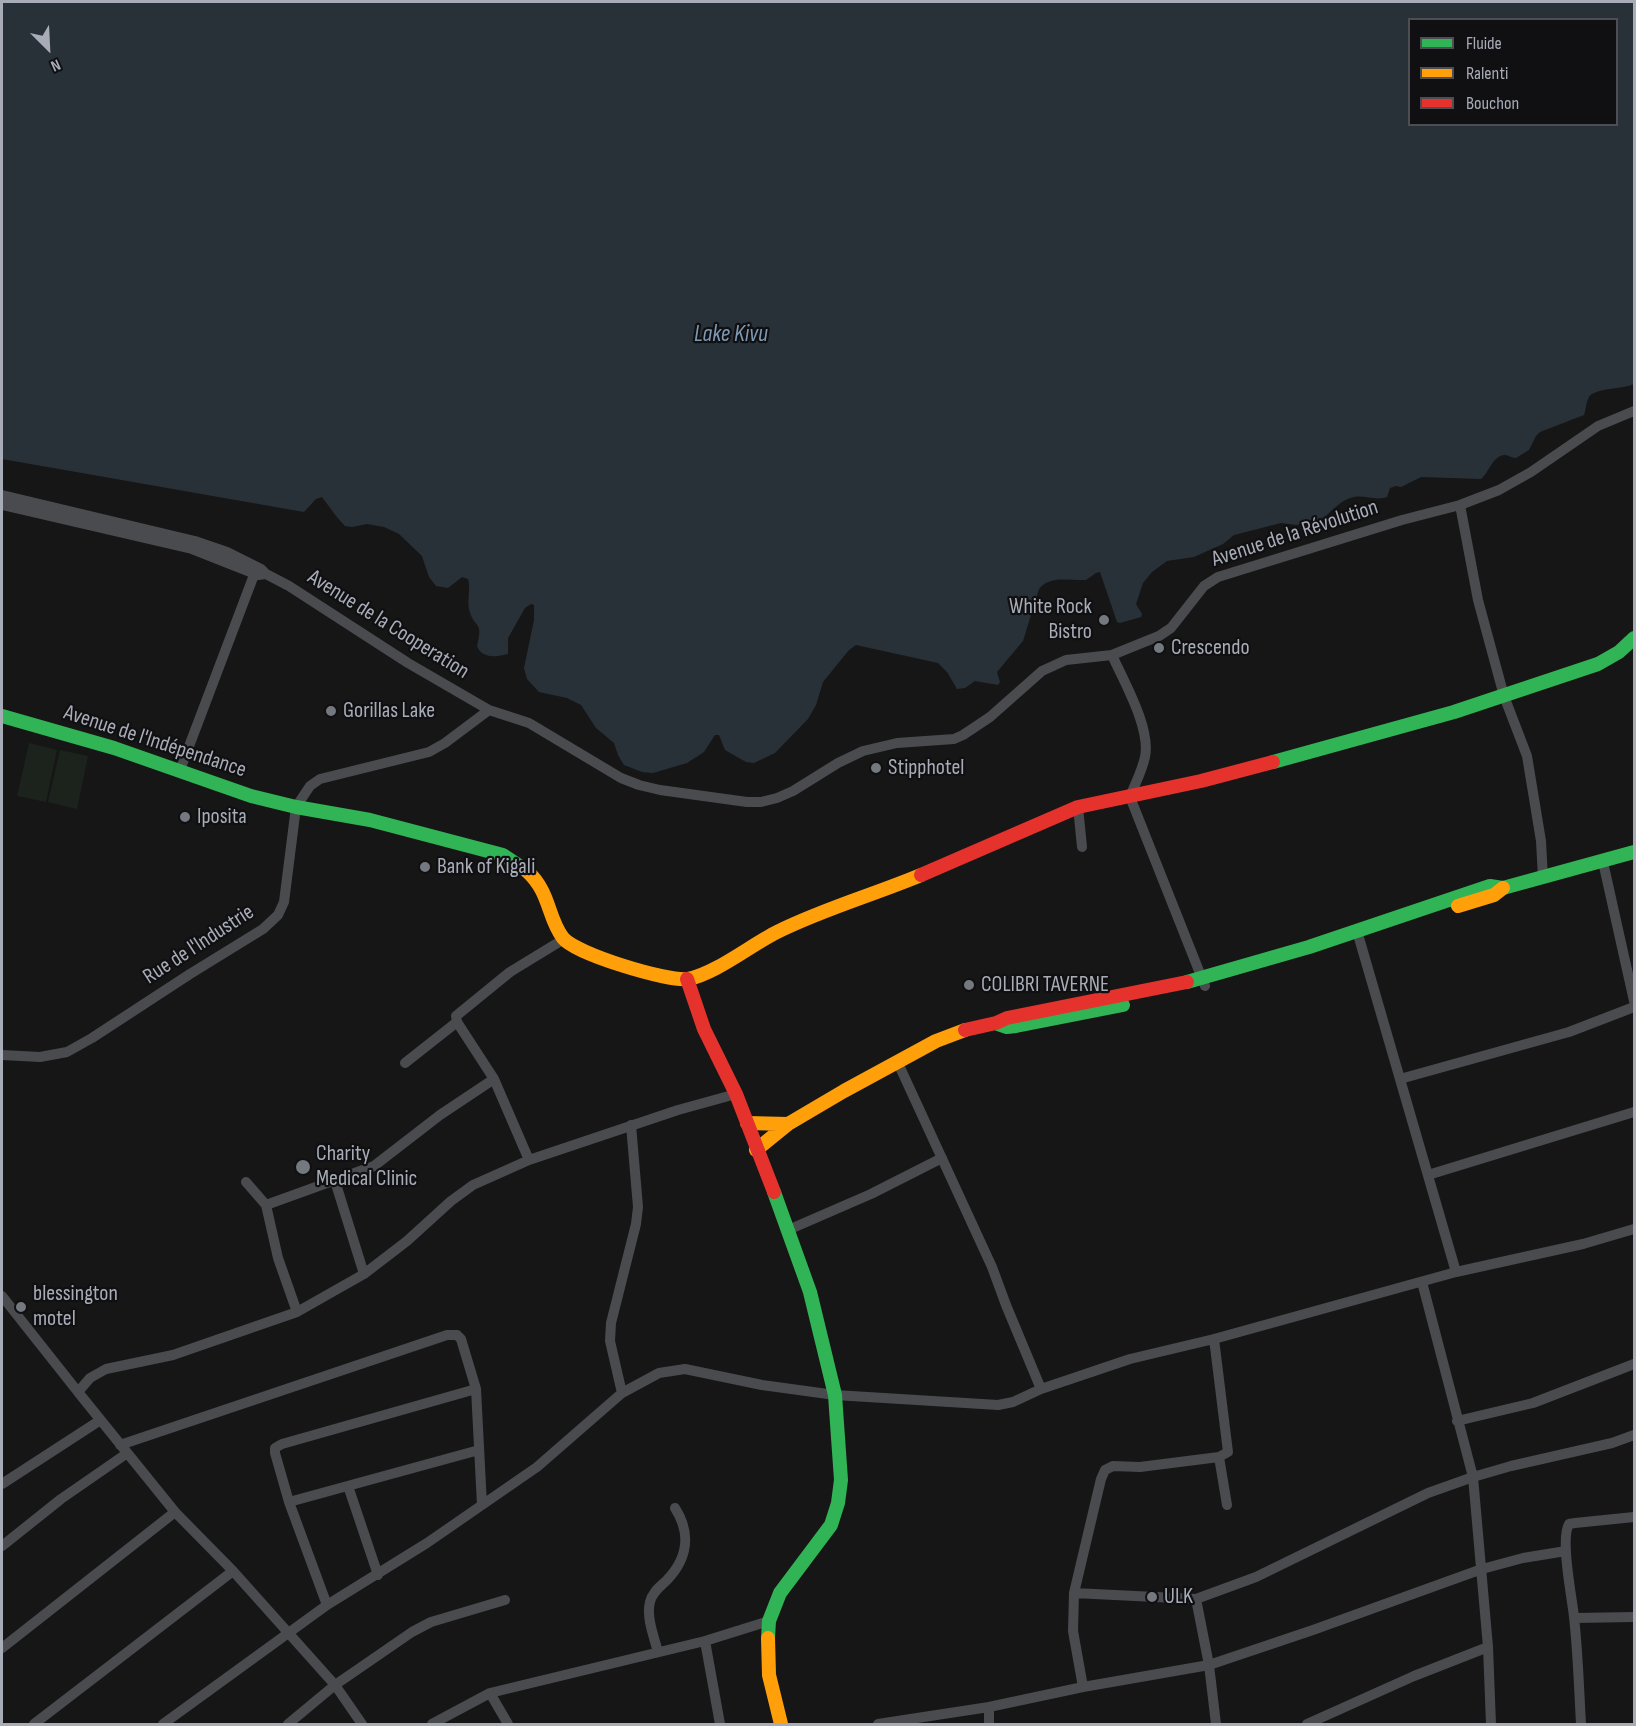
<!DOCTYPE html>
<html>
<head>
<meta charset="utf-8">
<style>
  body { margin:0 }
  #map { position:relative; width:1636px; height:1726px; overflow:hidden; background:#161616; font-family:"Sofia Sans Condensed",sans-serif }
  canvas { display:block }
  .frame { position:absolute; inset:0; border:3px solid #a7acb7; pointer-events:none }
  .legend { position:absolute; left:1408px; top:18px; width:210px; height:108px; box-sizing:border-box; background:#101012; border:2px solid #4c4e54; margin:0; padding:8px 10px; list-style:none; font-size:18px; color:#a7acb7 }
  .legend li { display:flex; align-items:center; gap:12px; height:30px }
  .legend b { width:30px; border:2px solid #4c4e54 }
  .north { position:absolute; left:18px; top:18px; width:60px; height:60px; -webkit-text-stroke:4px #101012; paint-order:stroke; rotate:156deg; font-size:16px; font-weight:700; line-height:24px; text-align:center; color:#a7acb7 }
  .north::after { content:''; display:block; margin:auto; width:21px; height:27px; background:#a7acb7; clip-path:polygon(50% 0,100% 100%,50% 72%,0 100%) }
</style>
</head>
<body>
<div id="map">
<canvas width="1636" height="1726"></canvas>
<div class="frame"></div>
<ul class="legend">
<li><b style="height:8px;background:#30b455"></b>Fluide</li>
<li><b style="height:8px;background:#ff9f0a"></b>Ralenti</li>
<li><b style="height:8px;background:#e5322d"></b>Bouchon</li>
</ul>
<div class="north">N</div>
</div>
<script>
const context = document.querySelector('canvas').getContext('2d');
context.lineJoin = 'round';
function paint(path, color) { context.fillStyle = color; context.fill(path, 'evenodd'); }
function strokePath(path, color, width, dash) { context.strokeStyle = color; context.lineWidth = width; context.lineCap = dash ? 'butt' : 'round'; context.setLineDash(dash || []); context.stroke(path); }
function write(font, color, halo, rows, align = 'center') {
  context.font = font + ' "Sofia Sans Condensed",sans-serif'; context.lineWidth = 4.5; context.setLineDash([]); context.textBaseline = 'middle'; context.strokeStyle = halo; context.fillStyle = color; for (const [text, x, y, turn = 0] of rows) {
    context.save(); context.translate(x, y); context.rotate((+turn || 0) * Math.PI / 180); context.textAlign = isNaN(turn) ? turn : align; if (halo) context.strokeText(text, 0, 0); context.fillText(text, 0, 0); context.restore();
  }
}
paint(new Path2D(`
  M29,743l28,7 -11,52 -29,-6z
  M60,750l28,6 -11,53 -29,-7z`), '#1c231d');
paint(new Path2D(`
  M2,2h1632v382c-10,5 -40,4 -45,13 -3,5 -3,13 -5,18l-44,17 -4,4 -7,14 -13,8c-3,0 -6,-2 -10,-3 -13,-1 -17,18 -25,24l-60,-2 -20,10 -5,-1 -6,2 -3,9c-11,4 -22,-2 -33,0 -15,3 -24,17 -36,25l-7,-2 -14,5 -16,-2 -47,12 -11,9 -29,13 -27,4 -15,11 -9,11 -7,21 6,10 -1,3 -21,6 -3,-1 -17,-50 -4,1 -10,7c-16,1 -36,-5 -47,9l-16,52 -26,31 3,10 -2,3 -23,-4 -10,7 -8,1 -10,-17 -9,-9 -82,-18 -7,5 -26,32 -7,23 -8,14 -33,34 -21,10 -8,-1 -21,-12 -6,-15h-4l-11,17 -17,11 -34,10 -11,-1 -18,-7 -6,-10 -4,-12 -18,-15 -15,-23 -14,-7 -28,-6 -12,-13 -3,-11 10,-48v-15l-3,-1 -6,4 -17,30v16c-11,3 -26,5 -31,-8 7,-27 -3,-16 -8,-37 -2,-10 2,-20 -1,-30l-6,-2 -14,11 -12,-2 -7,-9 -7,-21 -23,-22 -15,-7 -17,-3 -15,3 -7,-1 -9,-10 -14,-19 -6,2 -12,13 -302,-53zM1410,20h206v104h-206z`), '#293138');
strokePath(new Path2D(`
  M2,495l193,46 32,11 34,17 5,5 23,12 119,77 81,47 40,13 92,55 18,7 21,5 87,12h14l16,-4 16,-7 45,-28 25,-12 34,-8 57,-4 9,-4 27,-18 52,-46 24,-11 46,-5 47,-19 12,-8 33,-42 14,-9 184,-57 58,-15 39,-15 32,-18 67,-46 36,-15
  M2,505l190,44 66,26 8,-1
  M1460,505l18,95 26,96 23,60 14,85 2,37
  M1112,655c12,27 39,73 33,102 -3,14 -10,27 -15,40l75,189
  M180,770l77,-203
  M1078,807l4,40
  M1603,862l31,139
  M1357,931l99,341
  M457,1022l37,57 35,81
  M2,1055l38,2 27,-5 25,-14 98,-64 73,-45 15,-14 6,-13 12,-95 14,-21 10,-7 109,-27 16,-9 44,-33
  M405,1063l52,-41 -1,-6 54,-44 54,-33
  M898,1063l94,204 14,38 35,84
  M1400,1079l169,-47 65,-25
  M1428,1175l206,-63
  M335,1181l29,93
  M246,1182l20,23 12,53 19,54
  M266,1205l108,-39 66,-51 54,-36
  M788,1230l83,-36 71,-36
  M1422,1282l51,195 15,170 3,77
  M2,1296l76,96
  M622,1393l-12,-52 1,-18 25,-99 2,-17 -7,-82
  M1457,1421l76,-18 101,-39
  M120,1445l327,-110h10l4,4 15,50 6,116
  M1219,1457l8,48
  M2,1484l97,-63
  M348,1486l30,89
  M289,1502l190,-52
  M2,1546l59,-47 65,-45
  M1074,1593l122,6 60,-22 172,-84 45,-16 38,-11 101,-23 22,-8
  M1196,1599l13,66 7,59
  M327,1605l-38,-103 -14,-49v-5l7,-4 194,-55
  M1575,1618l59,-1
  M705,1641l15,83
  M2,1648l173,-136
  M658,1652c-4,-15 -12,-35 -8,-50 2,-10 11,-16 17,-22 21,-22 24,-47 8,-72
  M1083,1687l-10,-56 1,-38 27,-114 4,-9 8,-4 27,1 79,-10 9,-5 -14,-113
  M490,1693l18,31
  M989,1707v17
  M34,1724l199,-153
  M163,1724l164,-119 100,-62 110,-76 85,-74 37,-20 26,-4 77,16 73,10 163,10 15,-3 28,-13 89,-30 84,-20 242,-67 127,-28 51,-15
  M288,1724l47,-39 77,-53 19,-10 74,-22
  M362,1724l-27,-39 -102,-114 -58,-59 -97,-120 12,-14 16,-9 67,-14 124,-43 67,-38 43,-33 44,-40 22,-16 56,-25 149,-50 58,-16
  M432,1724l58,-31 215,-52 64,-20
  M878,1724l111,-17 94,-20 126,-22 104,-35 169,-61 41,-11 43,-7
  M1307,1724l107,-48 74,-29
  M1581,1724c-2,-35 -3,-71 -7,-107 -2,-20 -14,-78 -5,-93l6,-1 59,-6`), '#4a4b4f', 10);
strokePath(new Path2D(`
  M2,716l112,32 137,48 45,11 74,13 133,35 24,16
  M1273,762l181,-50 144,-48 21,-12 15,-14
  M1187,982l122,-35 181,-61 13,2 131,-36
  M998,1024l9,3 9,-1 107,-21
  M768,1638l1,-17 11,-28 51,-68 7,-22 3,-23 -6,-85 -25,-103 -36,-100`), '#30b455', 14);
strokePath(new Path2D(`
  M527,871c24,22 20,46 36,67 13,16 105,44 125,41 27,-5 63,-34 89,-47 46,-23 96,-37 144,-57
  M1458,906l36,-11 9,-7
  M747,1123l41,1
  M756,1150l32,-26 56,-33 92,-50 29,-11
  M768,1638l1,37 12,49`), '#ff9f0a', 14);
strokePath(new Path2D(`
  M921,875l157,-68 123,-26 72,-19
  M687,979l17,50 32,65 38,98
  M965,1030l31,-7 11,-5 180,-36`), '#e5322d', 14);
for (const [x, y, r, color] of [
  [1104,620,6,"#74787f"],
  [1159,648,6,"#74787f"],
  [331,711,6,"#74787f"],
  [876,768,6,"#74787f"],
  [185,817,6,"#74787f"],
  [425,867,6,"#74787f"],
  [969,985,6,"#74787f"],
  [303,1167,8,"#74787f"],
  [21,1307,6,"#74787f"],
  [1152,1597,6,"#74787f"]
]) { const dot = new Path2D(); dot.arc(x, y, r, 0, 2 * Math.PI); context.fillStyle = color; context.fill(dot); strokePath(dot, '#101012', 2); }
write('22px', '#a7acb7', '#101012', [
  ["Avenue de la Révolution",1295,534,-18],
  ["Avenue de la Cooperation",388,625,32],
  ["Avenue de l'Indépendance",155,742,18],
  ["Rue de l'Industrie",199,945,-33]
]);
write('22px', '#a7acb7', '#101012', [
  ["White Rock",1092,607,"right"],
  ["Bistro",1092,632,"right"],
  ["Crescendo",1171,648],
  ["Gorillas Lake",343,711],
  ["Stipphotel",888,768],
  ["Iposita",197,817],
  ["Bank of Kigali",437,867],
  ["COLIBRI TAVERNE",981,985],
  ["Charity",316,1154],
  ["Medical Clinic",316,1179],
  ["blessington",33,1294],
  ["motel",33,1319],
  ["ULK",1164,1597]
], 'left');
write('italic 24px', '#7e99b3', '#101012', [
  ["Lake Kivu",731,335]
]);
</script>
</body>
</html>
